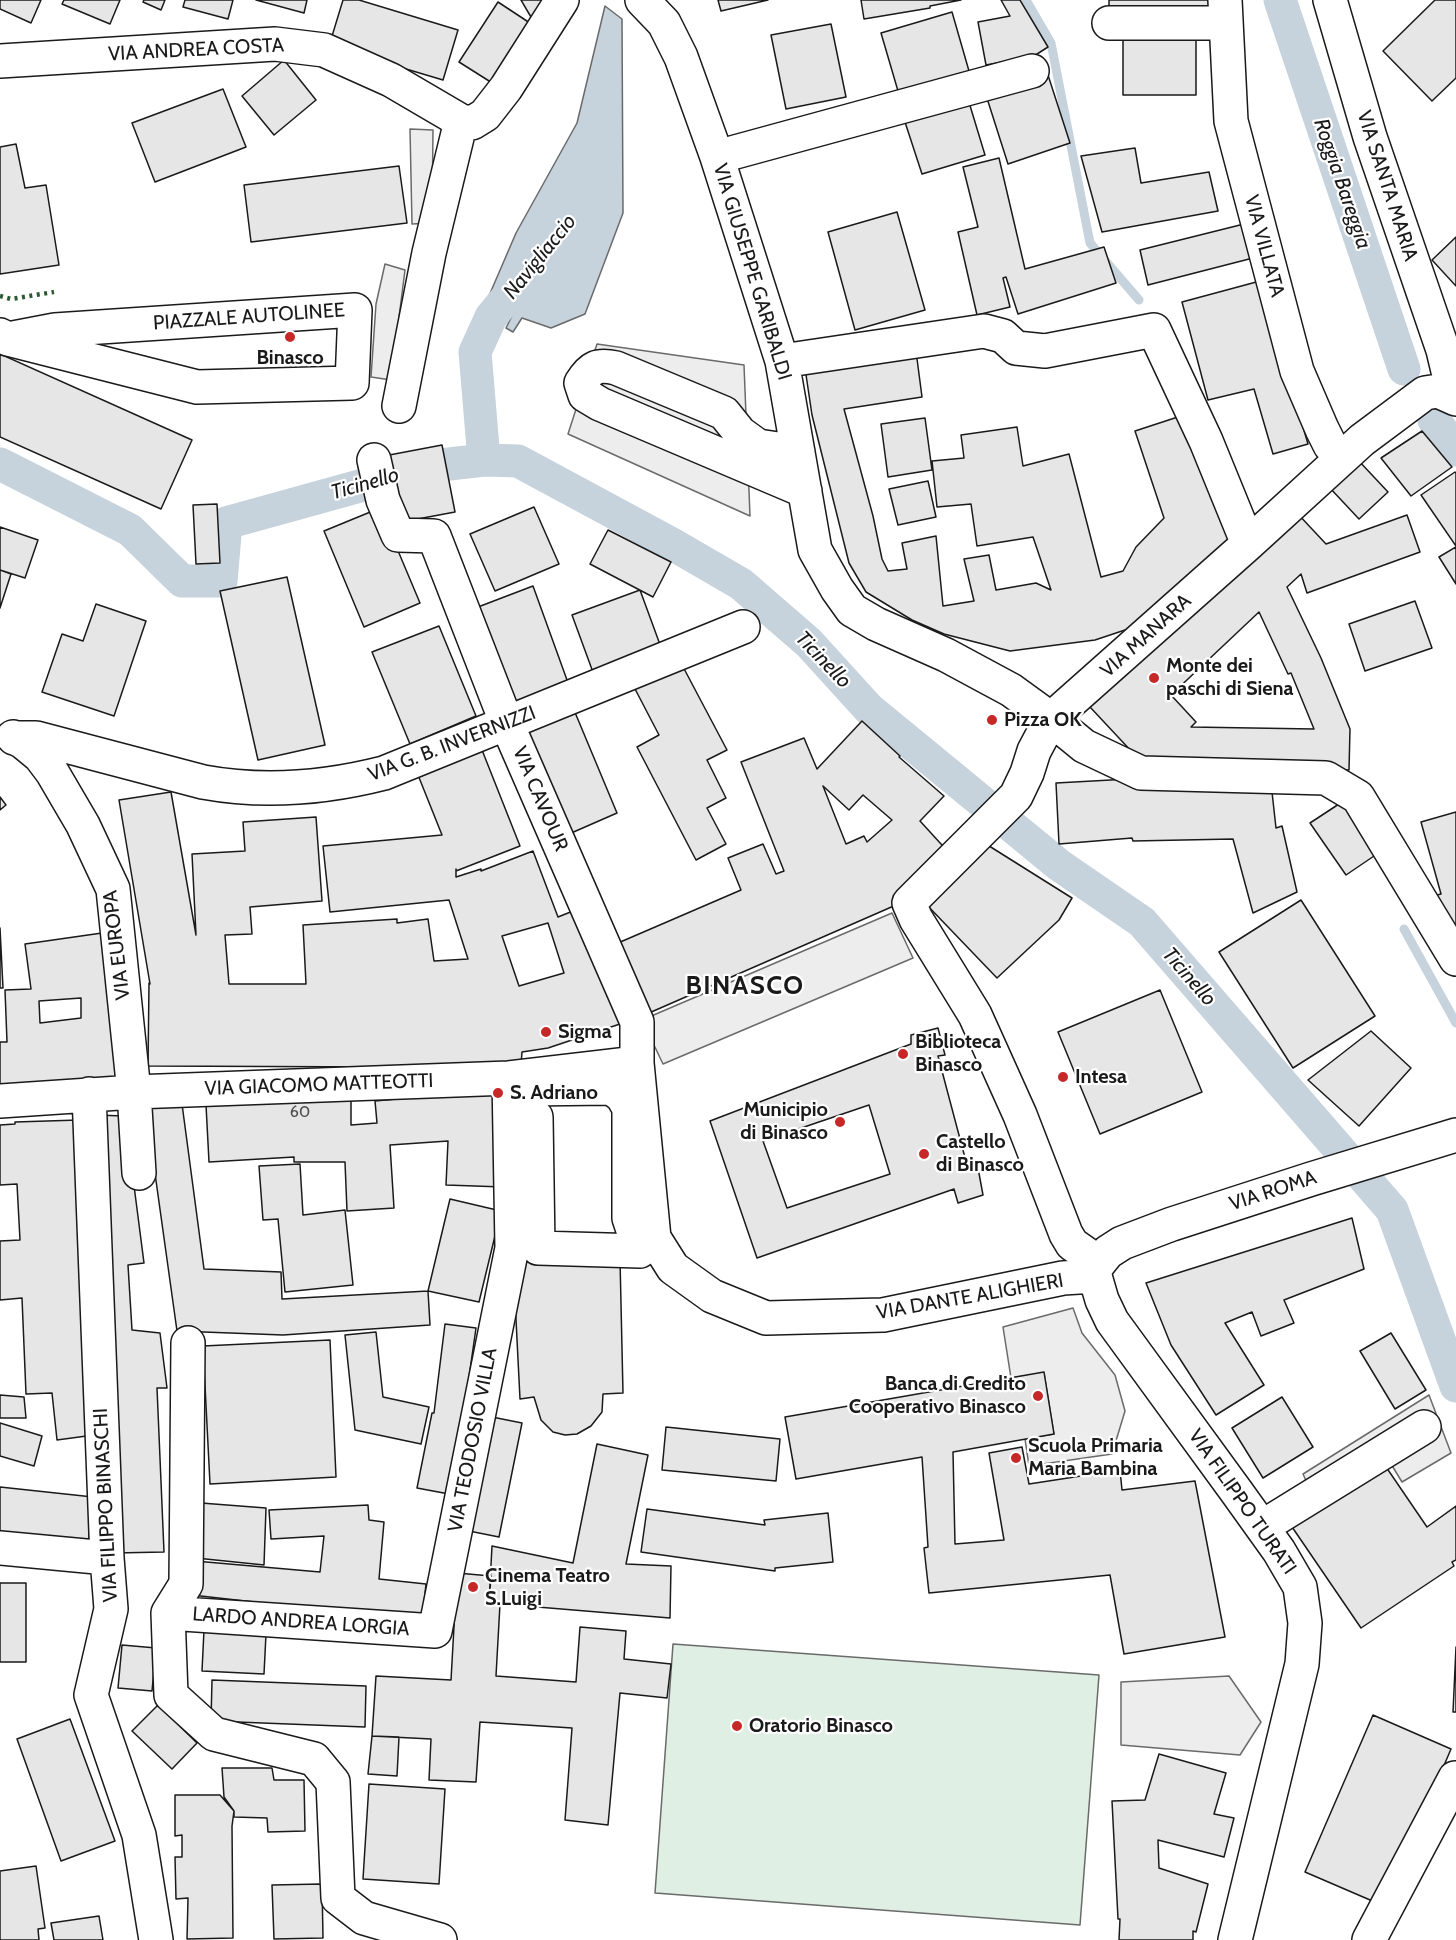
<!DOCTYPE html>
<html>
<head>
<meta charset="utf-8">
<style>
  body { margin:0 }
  canvas { display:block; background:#fff }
</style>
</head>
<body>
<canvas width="1456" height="1940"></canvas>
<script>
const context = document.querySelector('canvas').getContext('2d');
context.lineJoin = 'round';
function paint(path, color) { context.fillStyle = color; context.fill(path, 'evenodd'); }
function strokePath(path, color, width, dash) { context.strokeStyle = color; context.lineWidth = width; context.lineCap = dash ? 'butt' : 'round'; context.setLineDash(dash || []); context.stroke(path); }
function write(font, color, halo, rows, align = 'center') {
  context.font = font + ' Cabin,sans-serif'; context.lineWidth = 4.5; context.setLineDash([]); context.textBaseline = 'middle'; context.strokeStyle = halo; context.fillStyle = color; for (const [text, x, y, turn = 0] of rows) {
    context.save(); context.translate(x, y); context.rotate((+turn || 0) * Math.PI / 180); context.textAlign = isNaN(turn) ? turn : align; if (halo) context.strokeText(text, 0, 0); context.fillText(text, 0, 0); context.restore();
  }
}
const green = new Path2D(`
  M673,1644l426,31 -19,250 -425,-32z`);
paint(green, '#e0efe3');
strokePath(green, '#6a6a6a', 1.5);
const parking = new Path2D(`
  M410,129l23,1 -1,93 -20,1z
  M385,264l20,6 -14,110 -20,-3 5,-73z
  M597,344l147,21 6,151 -182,-82z
  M892,913l21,45 -250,106 -21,-44z
  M1073,1308l9,25 33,42 10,36 -13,43 -83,12 -4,-27 29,-5 -10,-61 -33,5 -8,-51z
  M1429,1395l22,58 -49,29 -14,-23 -71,46 -14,-31z
  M1229,1676l32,46 -21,33 -119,-10v-63z`);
paint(parking, '#ededed');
strokePath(parking, '#6a6a6a', 1.5);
const water = new Path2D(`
  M605,6l17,13 1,194 -38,101 -34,14 -29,-10 -9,14 -7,-4 9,-18 -7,-2 -7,14 -19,-10 34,-79 61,-110z`);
paint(water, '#c6d2dc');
strokePath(water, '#6a6a6a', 1.5);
strokePath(new Path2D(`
  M1026,0l25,43 39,200 49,57
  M1404,929l52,94`), '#c6d2dc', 9);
strokePath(new Path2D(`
  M1280,0l124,369
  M1434,420l22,30
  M484,460l-9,-108 16,-35 28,-34
  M0,464l130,66 52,51h39l5,-58 206,-57 52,-6 34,1 154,83 69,40 68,59 60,66 190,156 83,57 250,288 64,176`), '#c6d2dc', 33);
const building = new Path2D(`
  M0,0h41l-10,23 -31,-14z
  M64,0h56l-10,24 -48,-20z
  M144,0h21l-4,10 -18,-8z
  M185,0h48l-5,19 -45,-12z
  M256,0h51l-3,13z
  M343,0h16l99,30 -15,50 -114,-34z
  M521,0h28l-18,17z
  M718,0h50l-47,11z
  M861,0h100l-31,6v2l-66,11z
  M1001,0h19l28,47 -14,9 -48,9 -8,-43 32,-6z
  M1109,0h108v15h-108z
  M1435,0h21v78l-24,23 -49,-50z
  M498,2l38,25 -39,59 -38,-24z
  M952,12l17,59 -71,20 -17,-58z
  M831,24l15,73 -60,12 -15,-74z
  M1123,30l73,1v64h-73z
  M284,60l32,40 -42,35 -32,-39z
  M1047,72l23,71 -62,21 -23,-72z
  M223,89l23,58 -91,35 -23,-59z
  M968,99l17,56 -63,19 -18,-55z
  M16,144l9,44 21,-3 13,80 -59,9v-127z
  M1135,148l6,35 68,-11 9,39 -116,21 -21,-76z
  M999,158l26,111 79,-22 12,36 -98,31 -12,-37 -3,1 7,29 -33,8 -19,-83 20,-5 -15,-60z
  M399,166l8,57 -156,19 -7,-57z
  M897,212l28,98 -70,20 -27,-98z
  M1244,224l9,34 -105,27 -8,-35z
  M1456,237v49l-24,-26z
  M1260,281l48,163 -35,10 -19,-65 -46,11 -26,-98z
  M916,351l6,46 -78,12 29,107 9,43 6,12 19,-2 -5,-26 34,-7 7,70 31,-5 -10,-42 25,-4 7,35 40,-7 15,7 -18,-53 -56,9 -6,-42 -34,3 -5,-46 32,-3 -3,-23 56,-8 6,39 46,-12 32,123 22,-6 13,-24 28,-29 -29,-87 55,-18 48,124 -107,91 -36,12 -85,11 -66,-17 -32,-14 -46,-28 -17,-29 -37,-148 -7,-47z
  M0,354l192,86 -31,69 -161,-72z
  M925,418l7,52 -44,7 -7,-53z
  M1422,431l30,36 -41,29 -30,-38z
  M442,445l13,67 -59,11 -12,-67z
  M1358,460l30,32 -29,27 -30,-32z
  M1455,472l1,1v73l-35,-51z
  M928,481l8,36 -38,8 -9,-36z
  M217,504l3,59 -24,1 -3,-59z
  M534,507l25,57 -64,27 -25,-57z
  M380,508l40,95 -56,24 -40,-96z
  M1297,513l29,31 81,-29 13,37 -113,41 -6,-19 -14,13 34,71 29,71 -1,41 -202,-2 -57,-61zM1259,612l29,62 3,-1 23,56 -123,-2 5,-5 -25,-27z
  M0,527l38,13 -13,38 -25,-8z
  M608,530l63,32 -18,35 -63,-33z
  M1456,547v37l-17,-27z
  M0,570l11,4 -11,34z
  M287,577l38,168 -67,15 -38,-169z
  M533,586l38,105 -54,20 -39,-104z
  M640,590l22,60 -68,25 -22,-60z
  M1415,601l17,47 -67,23 -16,-47z
  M96,604l50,17 -32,95 -72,-24 20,-58 21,7z
  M439,626l37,90 -66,28 -38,-92z
  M681,663l46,87 -20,10 19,38 -19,10 19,36 -30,16 -59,-113 22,-12 -25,-48z
  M574,710l43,103 -48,21 -44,-103z
  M862,721l38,35 -1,1 45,39 -24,25 32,35 -56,49 -247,108 -31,-70 123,-53 -13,-32 35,-14 13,30 8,-3 -43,-109 63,-24 13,31zM823,786l26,24 14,-15 29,25 -25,22 -3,-6 -18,8z
  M482,750l38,96 -64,25v-2v8l25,-8v2l52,-20 25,66 25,-10 46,114 -81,27 -26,4 -1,13 -133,2 -240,-1 1,-83 1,1 -31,-184 52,-8 25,143 -4,-81 53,-3 -2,-29 73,-5 6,84 -72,6 2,27 -27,1 4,49h77l-3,-59 94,-6v4l31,-4 6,42 34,-2 -19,-59 -119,12 -7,-66 119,-11 -24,-60zM548,923l16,50 -45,13 -17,-50z
  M1129,779l142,4 5,45 6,-2 15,66 -44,21 -20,-74 -100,2 -1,-3 -73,6 -3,-61z
  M0,797l6,8 -6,5z
  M1342,802l35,52 -31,21 -36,-52z
  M1456,812v128l-27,-43 12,-3 -20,-72z
  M986,844l86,54 -13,22 -62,58 -72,-75z
  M1301,900l74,116 -82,52 -74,-116z
  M0,928l3,60h-3z
  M102,933l17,144 -119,12v-47h7l-2,-52 26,-1 -6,-45zM81,998v20l-41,5 -1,-22z
  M1160,990l42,102 -102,42 -42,-102z
  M938,1028l7,27 -7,1 30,113 10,-1 5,27 -25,8 -4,-14 -197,69 -47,-137 201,-77v-9zM869,1105l21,69 -103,34 -24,-67z
  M1371,1031l40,37 -52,58 -51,-46z
  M501,1089l2,98 -57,-2 2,-44 -58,4 4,63 -47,3 -2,-49h-51v-5l-85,5 -3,-57 145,-5v25l26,-2 -2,-22z
  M182,1104l22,165 77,3 1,27 146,-8 2,34 -147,10 -106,-4 -31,-222z
  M94,1115l31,1 19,147 -16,2 4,65 28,3 7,55h-10l7,164 -49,1z
  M79,1120l15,315 -37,5 -5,-47 -26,1 -4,-96 -22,2v-59l20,-1 -3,-56 -17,1v-60l15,-1v-2z
  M300,1164l3,51 42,-5 8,75 -68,7 -7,-73 -15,1 -4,-54z
  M450,1199l51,12 -22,91 -51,-11z
  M1352,1218l12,51 -80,31 10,23 -33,13 -9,-24 -27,11 39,62 -48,30 -45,-70 -25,-62z
  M620,1259l3,134 -20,1 -1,18 -11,14 -14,8 -12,1 -12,-3 -12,-12 -7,-23 -14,2 -7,-139z
  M445,1324l31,4 -13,91 -14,75 -32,-6 15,-75h2z
  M376,1332l7,65 46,10 -8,37 -66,-14 -10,-95z
  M1391,1333l35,57 -31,19 -35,-58z
  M330,1340l6,137 -126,7 -7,-138z
  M1044,1372l10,62 -101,18 2,92 49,-4 -15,-87 33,-6 7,37 91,-14 2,20 73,-9 30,156 -101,17 -14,-79 -181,18 -5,-45 4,-1 -6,-90 -126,22 -11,-62z
  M0,1395l24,2 2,21h-26z
  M1282,1397l31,50 -50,31 -31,-50z
  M487,1416l35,7 -23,114 -35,-7z
  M0,1423l42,13 -8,30 -34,-10z
  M666,1427l114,12 -4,42 -114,-11z
  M597,1444l51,11 -22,109 45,2 -1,52 -181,-15 3,-57 81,17z
  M1382,1461l45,66 29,-21v54l-4,2 2,4 -93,62 -71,-104z
  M0,1487l93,10 -5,51 -88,-9z
  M201,1503l65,5 -2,57 -68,-7z
  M368,1505l1,15 15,2 -5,57 47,5 -4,37 -230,-26 3,-34 125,11 4,-36 -53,3 -2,-29z
  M647,1509l118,16 -1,-5 64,-7 5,49 -58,6v3l-134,-19z
  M457,1573l34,3 -2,27 11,1 -4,72 80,6 4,-55 46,4 -2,28 47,5 -4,34 -47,-5 -12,132 -43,-5 7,-92 -92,-6 -4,60 -47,-2 2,-41 -59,-3 4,-60 75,4z
  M0,1583h26v79h-26z
  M204,1630l62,4 -2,40 -62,-3z
  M122,1645l34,3 -4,43 -34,-3z
  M1456,1647v65h-3z
  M212,1680l154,6 -1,41 -154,-6z
  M158,1705l39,38 -25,26 -40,-38z
  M1373,1715l78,34 -67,157 -79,-34z
  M70,1719l45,122 -54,20 -44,-122z
  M372,1736l27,1 -2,39 -29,-2z
  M1159,1754l67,19 -12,41 20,4 -10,39 -66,-17 1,28 49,16 -12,48 -3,-1v9h-74l1,-21h-2l-6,-118 33,-1z
  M222,1768h50l2,12h30l1,51 -37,1 -1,-14 -33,-1v-6l-10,-14z
  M369,1784l76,5 -6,95 -76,-5z
  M175,1795h45l14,16 -2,15 1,112 -46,1 1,-41 -12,1 -1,-42h7v-22l-7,1z
  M36,1866l9,62 -7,1 1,11h-39v-69z
  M322,1884l1,54 -49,1 -2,-54z
  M99,1916l4,24h-49l-3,-17z`);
paint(building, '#e6e6e6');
strokePath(building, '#1a1a1a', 1.5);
const minor = new Path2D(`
  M642,0l22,23 17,34 36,100 65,204 33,189 22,39 15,21 24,14 70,31 65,35 40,29 33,27 57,27 185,5 32,19 98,162
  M1225,0l6,121 66,250 25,58 8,16 11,13
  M1330,0l40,137 73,213 5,21
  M1109,23h117
  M0,61l275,-17 49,6 67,30 70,41 11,2 13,-8 21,-27 56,-88
  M717,157l315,-86
  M0,335l8,4 189,48 155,-4 3,-73 -300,20 -47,9
  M782,361l202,-30 19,5 13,12 29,3 109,-21 52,111 42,103
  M399,406l30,-153 32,-132
  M798,452l-40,-6 -18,-13 -16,-20 -108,-45c-19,-4 -25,-1 -35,15l4,12 15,9 205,87
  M374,460l9,40 15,35 36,1 73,188 130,298v41l17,175 19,30 39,28 54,22 117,-3 180,-37 32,-2
  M13,737l10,5 17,14 12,16 31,53 30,64 21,203 5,81
  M14,738h22l167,44c60,11 122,6 181,-9l359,-146
  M611,1088l11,8 7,12v110l11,33 -102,-3 -2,-131h-15v-24l2,-4z
  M89,1094l18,464 4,51 -20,86 48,140 17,105
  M0,1101l134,-9 375,-14 128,-15
  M1099,1263l-27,-19 -6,-10 -46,-119 -45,-100 -59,-96 -7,-16 107,-107 11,-23 7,-22 17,-32 197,-175 114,-104 63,-47 13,-2 18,8
  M188,1343l-2,241 -18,29 3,82 43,39 100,25 19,23 5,116 26,20 76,22
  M1262,1527l162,-100
  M0,1548l107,10
  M168,1613l267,18 77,-383 -3,-170
  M1235,1940l67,-276 3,-41 -5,-36 -21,-36 -43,-60 -124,-170 -10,-21 -7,-24 1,-9 12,-15 14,-9 50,-19 139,-45 145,-44
  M1369,1940l86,-162`);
strokePath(minor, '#1a1a1a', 36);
strokePath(minor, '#fff', 33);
strokePath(new Path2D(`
  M0,296l11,3 43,-7`), '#2b5a34', 4.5, [3, 4.5]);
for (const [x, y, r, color] of [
  [290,337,6,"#c62828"],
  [1154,678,6,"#c62828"],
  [992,720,6,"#c62828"],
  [546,1032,6,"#c62828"],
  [903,1054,6,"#c62828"],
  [1063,1077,6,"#c62828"],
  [498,1093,6,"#c62828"],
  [840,1122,6,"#c62828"],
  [924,1154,6,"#c62828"],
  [1038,1396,6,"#c62828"],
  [1016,1458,6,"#c62828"],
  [473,1587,6,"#c62828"],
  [737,1726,6,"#c62828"]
]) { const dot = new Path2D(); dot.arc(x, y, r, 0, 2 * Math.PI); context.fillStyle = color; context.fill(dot); strokePath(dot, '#fff', 2); }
write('16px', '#4d4d4d', null, [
  ["60",300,1112]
]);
write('20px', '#1a1a1a', '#fff', [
  ["VIA ANDREA COSTA",196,50,-3],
  ["VIA SANTA MARIA",1387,186,72],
  ["VIA VILLATA",1264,246,75],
  ["VIA GIUSEPPE GARIBALDI",752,272,73],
  ["PIAZZALE AUTOLINEE",249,317,-4],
  ["VIA MANARA",1146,636,-42],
  ["VIA G. B. INVERNIZZI",452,744,-21],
  ["VIA CAVOUR",540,799,67],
  ["VIA EUROPA",117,945,-97],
  ["VIA GIACOMO MATTEOTTI",319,1085,-2],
  ["VIA ROMA",1273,1191,-18],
  ["VIA DANTE ALIGHIERI",970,1297,-10],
  ["VIA TEODOSIO VILLA",473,1440,-79],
  ["VIA FILIPPO TURATI",1242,1502,55],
  ["VIA FILIPPO BINASCHI",106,1505,-93],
  ["LARDO ANDREA LORGIA",301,1622,4]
]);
write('bold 20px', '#1a1a1a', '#fff', [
  ["Binasco",290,358,"center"],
  ["Monte dei",1166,666],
  ["paschi di Siena",1166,689],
  ["Pizza OK",1004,720],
  ["Sigma",558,1032],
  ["Biblioteca",915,1042],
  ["Binasco",915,1065],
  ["Intesa",1075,1077],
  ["S. Adriano",510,1093],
  ["Municipio",828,1110,"right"],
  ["di Binasco",828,1133,"right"],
  ["Castello",936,1142],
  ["di Binasco",936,1165],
  ["Banca di Credito",1026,1384,"right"],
  ["Cooperativo Binasco",1026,1407,"right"],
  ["Scuola Primaria",1028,1446],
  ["Maria Bambina",1028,1469],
  ["Cinema Teatro",485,1576],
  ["S.Luigi",485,1599],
  ["Oratorio Binasco",749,1726]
], 'left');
write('italic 21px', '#1a1a1a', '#fff', [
  ["Roggia Bareggia",1342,184,71],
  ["Navigliaccio",540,257,-51],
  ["Ticinello",365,484,-16],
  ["Ticinello",823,660,46],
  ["Ticinello",1189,977,49]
]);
context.letterSpacing = '1.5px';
write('bold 26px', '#1a1a1a', '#fff', [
  ["BINASCO",745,986]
]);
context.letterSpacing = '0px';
</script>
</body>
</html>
